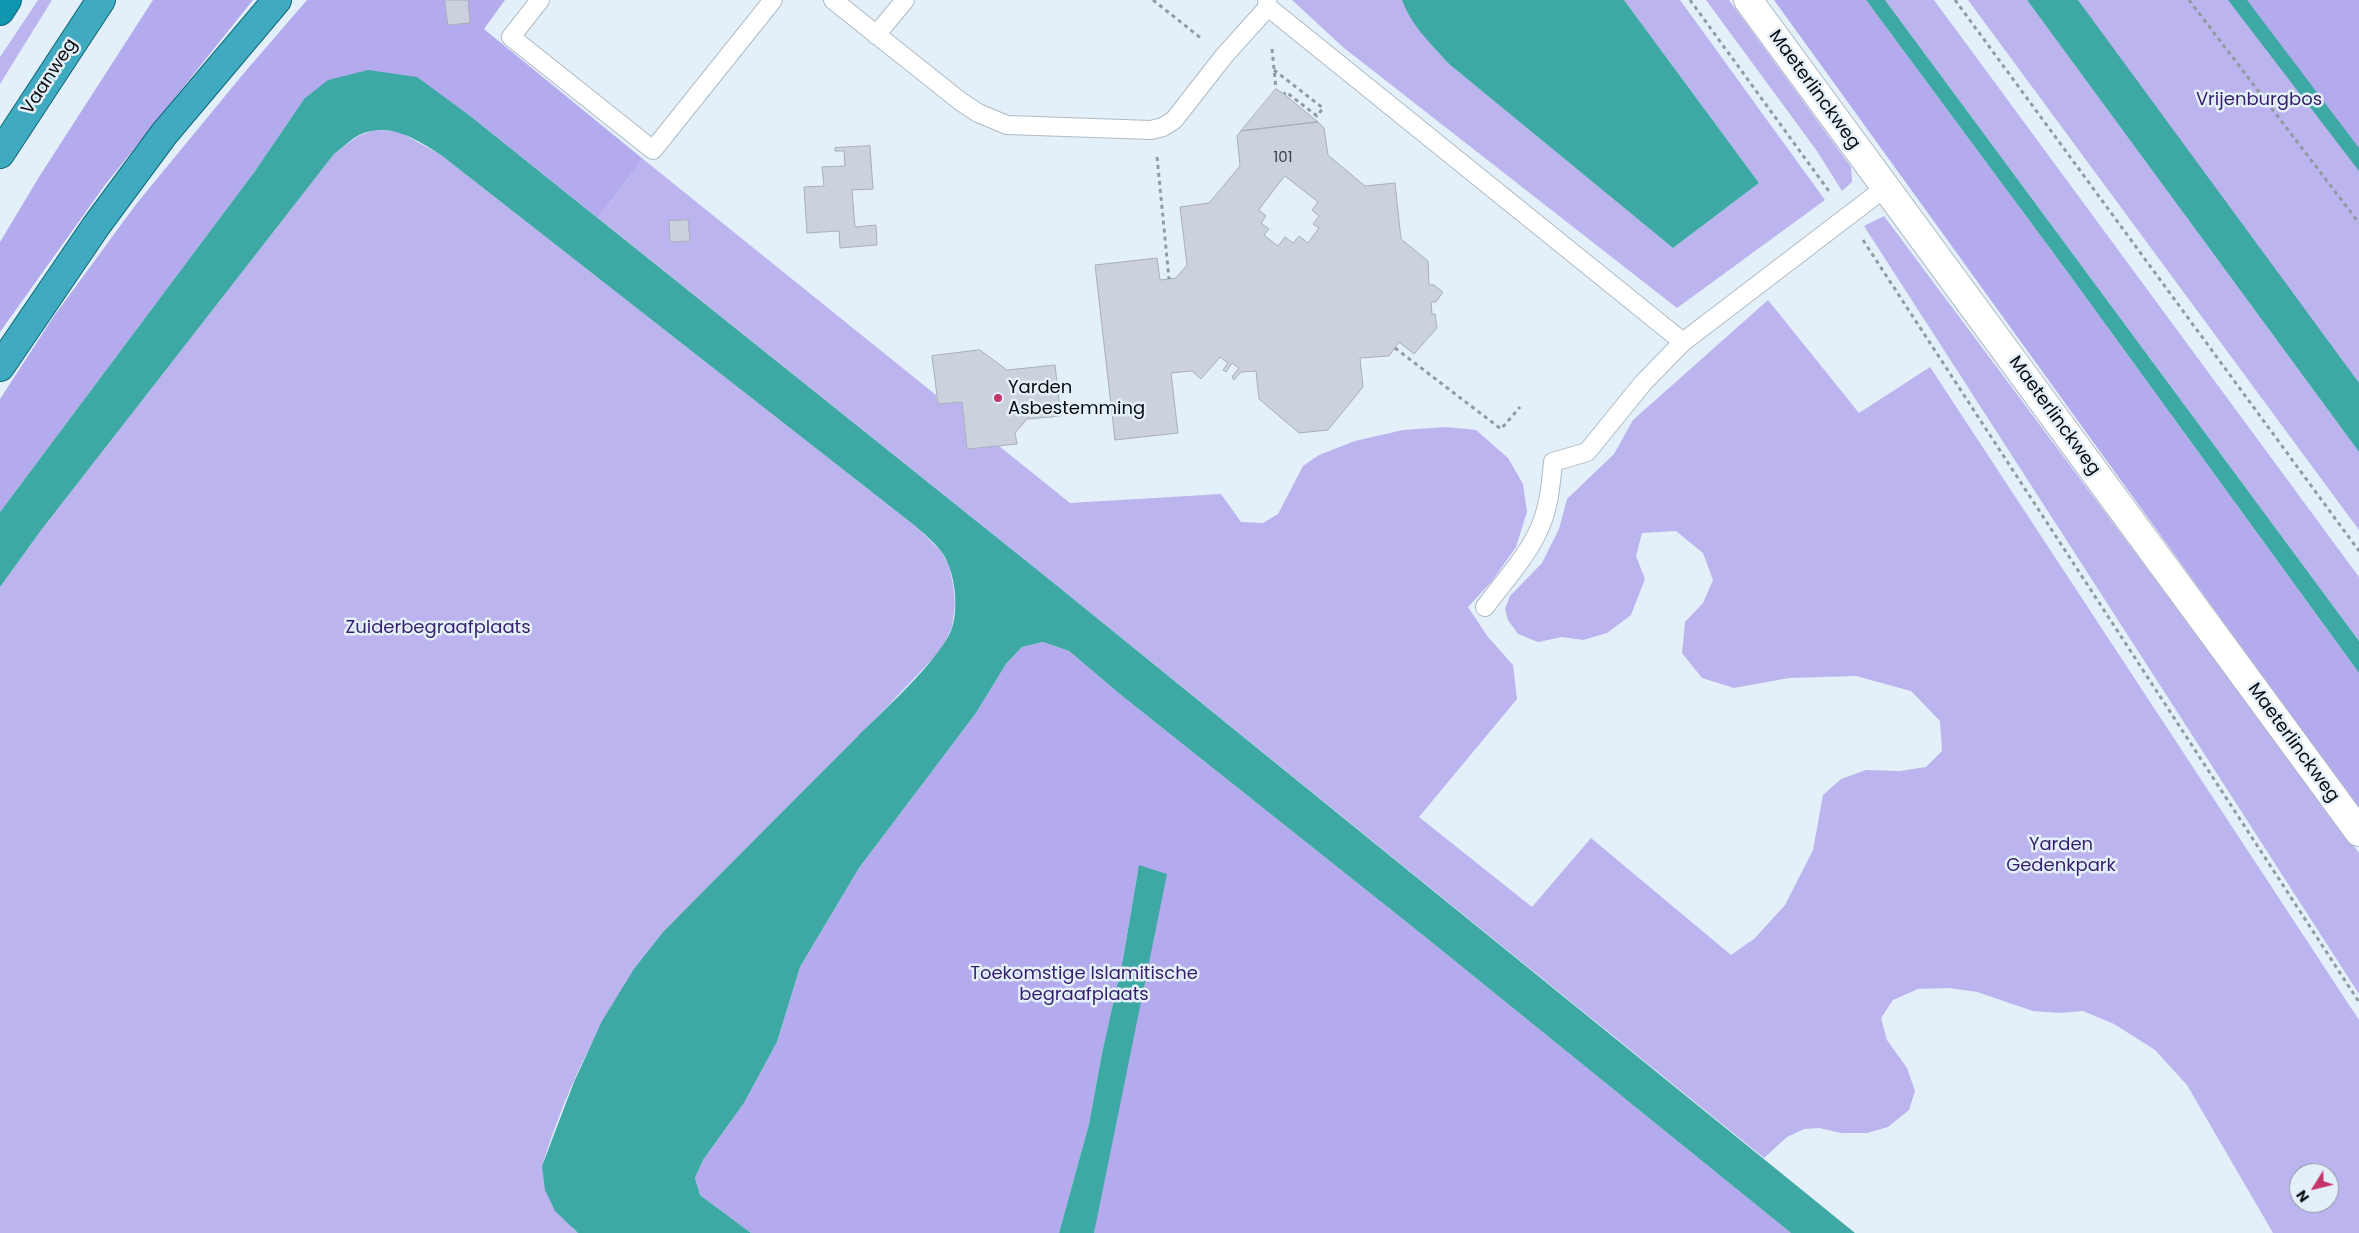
<!DOCTYPE html>
<html>
<head>
<meta charset="utf-8">
<style>
  body { margin:0 }
  #map { position:relative; width:2359px; height:1233px; overflow:hidden; background:#e4f0f9; font-family:Poppins,sans-serif }
  canvas { display:block }
  .north { position:absolute; left:2289px; top:1163px; width:50px; height:50px; box-sizing:border-box; background:#e4f0f9; border:1px solid #8c959c; border-radius:50%; rotate:234deg; font-size:14px; font-weight:700; line-height:20px; text-align:center; color:#090d10 }
  .north::after { content:''; display:block; margin:auto; width:18px; height:22px; background:#c33667; clip-path:polygon(50% 0,100% 100%,50% 72%,0 100%) }
</style>
</head>
<body>
<div id="map">
<canvas width="2359" height="1233"></canvas>
<div class="north">N</div>
</div>
<script>
const context = document.querySelector('canvas').getContext('2d');
context.lineJoin = 'round';
function paint(path, color) { context.fillStyle = color; context.fill(path, 'evenodd'); }
function strokePath(path, color, width, dash) { context.strokeStyle = color; context.lineWidth = width; context.lineCap = dash ? 'butt' : 'round'; context.setLineDash(dash || []); context.stroke(path); }
function write(font, color, halo, rows, align = 'center') {
  context.font = font + ' Poppins,sans-serif'; context.lineWidth = 5; context.setLineDash([]); context.textBaseline = 'middle'; context.strokeStyle = halo; context.fillStyle = color; for (const [text, x, y, turn = 0] of rows) {
    context.save(); context.translate(x, y); context.rotate((+turn || 0) * Math.PI / 180); context.textAlign = isNaN(turn) ? turn : align; if (halo) context.strokeText(text, 0, 0); context.fillText(text, 0, 0); context.restore();
  }
}
paint(new Path2D(`
  M38,0h14l-52,84v-27z
  M1292,0h110c10,25 29,44 47,64l224,184 86,-65 -135,-183h56l145,200 -148,108 -333,-260z
  M1706,0h23l122,167 1,15 -10,9 -25,-40z
  M1885,0h49l425,577v64z
  M1968,0h59l332,452v78z
  M2061,0h298v406z
  M375,130l23,1 43,24 473,370 27,26 8,15 4,18 2,20 -3,23 -11,23 -57,60 -221,222c-56,72 -94,148 -121,234l31,63 5,4h-578v-646l42,-58 292,-375 24,-18z
  M643,159l293,236 2,9 24,-2 5,47 32,-3 71,57 151,-9 20,28 22,1 15,-9 25,-48 16,-11 36,-14 48,-11 43,-3 30,3 32,28 15,26 4,28 -11,35 -24,34 -24,26 20,30 25,28 4,34 -98,118 113,90 59,-69 140,117 24,-17 30,-33 28,-55 10,-55 18,-16 25,-9 34,1 26,-4 16,-16 -2,-30 -29,-30 -55,-15 -67,2 -55,10 -32,-10 -20,-25 3,-31 18,-19 10,-23 -10,-27 -27,-22 -34,2 -6,23 9,23 -14,36 -24,18 -24,7 -21,-3 -24,5 -20,-8 -10,-14 -3,-11 5,-13 32,-33 17,-34 8,-30 47,-45 19,-34 135,-120 91,113 71,-46 429,653v213h-86l-86,-148 -32,-35 -41,-26 -31,-13 -24,2 -26,-2 -56,-19 -28,-4 -31,1 -25,11 -12,18 6,22 20,28 8,23 -6,19 -21,17 -21,6h-26l-22,-5 -15,1 -17,8 -23,21 -714,-578 -452,-362zM2299,1173h30v30h-30z
  M1884,216l475,637v141l-495,-768z`), '#bbb4ee');
paint(new Path2D(`
  M153,0h100l-148,185 -105,147v-90l39,-65z
  M307,0h198l-21,29 159,130 -45,59 -129,-103 -52,-37 -113,21 -49,72 -255,341v-113l54,-83 83,-113 107,-130z
  M1774,0h92l200,270 293,403v137z
  M2247,0h112v148z
  M1043,642l26,9 52,44 303,241 367,297h-697l45,-368 -16,94 -21,94 -13,71 -30,109h-308l-51,-38 -5,-17 8,-18 41,-57 33,-61 23,-75 59,-99 117,-155 30,-49 16,-17z`), '#b4abef');
paint(new Path2D(`
  M1402,0h222l135,183 -86,65 -224,-184c-18,-20 -38,-39 -47,-64z
  M1866,0h19l474,641v32l-293,-403z
  M2027,0h51l281,383v69z
  M2228,0h19l112,148v23z
  M368,70l49,7 52,38 581,465 805,653h-64l-367,-297 -303,-241 -52,-44 -26,-9 -21,5 -16,17 -30,49 -117,155 -59,99 -23,75 -33,61 -41,57 -8,18 5,17 51,38h-173l-23,-22 -10,-21 -3,-24 32,-84 28,-61 32,-52 29,-37c65,-66 130,-131 195,-196 25,-25 83,-77 94,-108 7,-22 3,-58 -11,-77 -7,-9 -18,-18 -27,-26l-473,-370c-25,-16 -52,-34 -82,-20 -9,5 -17,13 -25,19l-292,375 -42,58v-75l255,-341 49,-72 24,-19z
  M1139,865l28,9 -73,359h-35l30,-109 13,-71 21,-94z`), '#3da8a4');
const building = new Path2D(`
  M445,0h23l2,23 -22,2z
  M1276,89l8,5 34,28 -77,9z
  M1318,122l6,6 4,27 37,31 30,-3 6,56 27,22 1,24h5l9,7 -7,10h-5l1,12h3l2,14 -23,26 -15,-12 -10,14 -29,2 3,29 -35,43 -29,3 -40,-34 -3,-28 -15,1 -7,8 -2,-3 7,-9 -7,-5 -6,9 -3,-2 5,-7 -8,-6 -19,22 -9,-8 -21,2 7,60 -63,7 -20,-175 62,-7 3,22 16,-2 11,-13 -7,-58 29,-4 31,-37 -3,-30 4,-5zM1285,176l33,26 -6,8 7,6 -6,8 6,4 -11,15 -9,-7 -6,7 -8,-6 -7,9 -14,-11 5,-6 -8,-6 5,-7 -7,-6z
  M870,146l3,43 -21,1 3,37 21,-2 1,20 -37,3 -1,-17 -32,2 -3,-46 20,-1 -2,-19 23,-1 -1,-15h-9v-3z
  M688,220l2,21 -20,1 -1,-21z
  M980,350l27,20 48,-5 6,51 -34,3 -12,14 2,11 -50,5 -5,-47 -24,2 -6,-48z`);
paint(building, '#cbd1dd');
strokePath(building, '#a8aeba', 1);
const service = new Path2D(`
  M540,0l-29,37 142,113 120,-150
  M833,0l127,101 18,12 29,12 144,5 12,-3 11,-7 50,-64 44,-49
  M1267,0l1,7 415,335
  M876,35l29,-35
  M1485,607c19,-26 43,-51 55,-80 9,-20 11,-44 13,-65l34,-10 56,-69 40,-41 203,-155`);
const minor = new Path2D(`
  M1748,0l611,832`);
const trunk = new Path2D(`
  M0,154l101,-154
  M0,367l96,-141 68,-92 113,-134`);
const motorway = new Path2D(`
  M0,11l7,-11`);
strokePath(service, '#afbbc4', 20);
strokePath(minor, '#afbbc4', 30);
strokePath(trunk, '#0e6678', 30);
strokePath(motorway, '#0e6678', 30);
strokePath(new Path2D(`
  M1153,0l49,39
  M1690,0l141,194
  M1955,0l404,551
  M2189,0l170,223
  M1272,49l4,40
  M1274,70l49,38 -6,8 -31,-24 -2,2
  M1157,157l12,122
  M1863,240l496,762
  M1395,348l106,81 19,-22`), '#919aa1', 3, [4, 4]);
strokePath(service, '#fff', 18);
strokePath(minor, '#fff', 28);
strokePath(trunk, '#40abc0', 28);
strokePath(motorway, '#1196b0', 28);
for (const [x, y, r, color] of [
  [998,398,5,"#c33667"]
]) { const dot = new Path2D(); dot.arc(x, y, r, 0, 2 * Math.PI); context.fillStyle = color; context.fill(dot); strokePath(dot, '#e4f0f9', 2); }
write('15px', '#3a3e43', null, [
  ["101",1283,158]
]);
write('18px', '#090d10', '#e4f0f9', [
  ["Vaanweg",50,77,-57],
  ["Maeterlinckweg",1814,90,54],
  ["Maeterlinckweg",2054,416,54],
  ["Maeterlinckweg",2293,743,54]
]);
write('18px', '#351f6c', '#e4f0f9', [
  ["Vrijenburgbos",2259,100],
  ["Zuiderbegraafplaats",438,628],
  ["Yarden",2061,845],
  ["Gedenkpark",2061,866],
  ["Toekomstige Islamitische",1084,974],
  ["begraafplaats",1084,995]
]);
write('18px', '#090d10', '#e4f0f9', [
  ["Yarden",1008,388],
  ["Asbestemming",1008,409]
], 'left');
</script>
</body>
</html>
